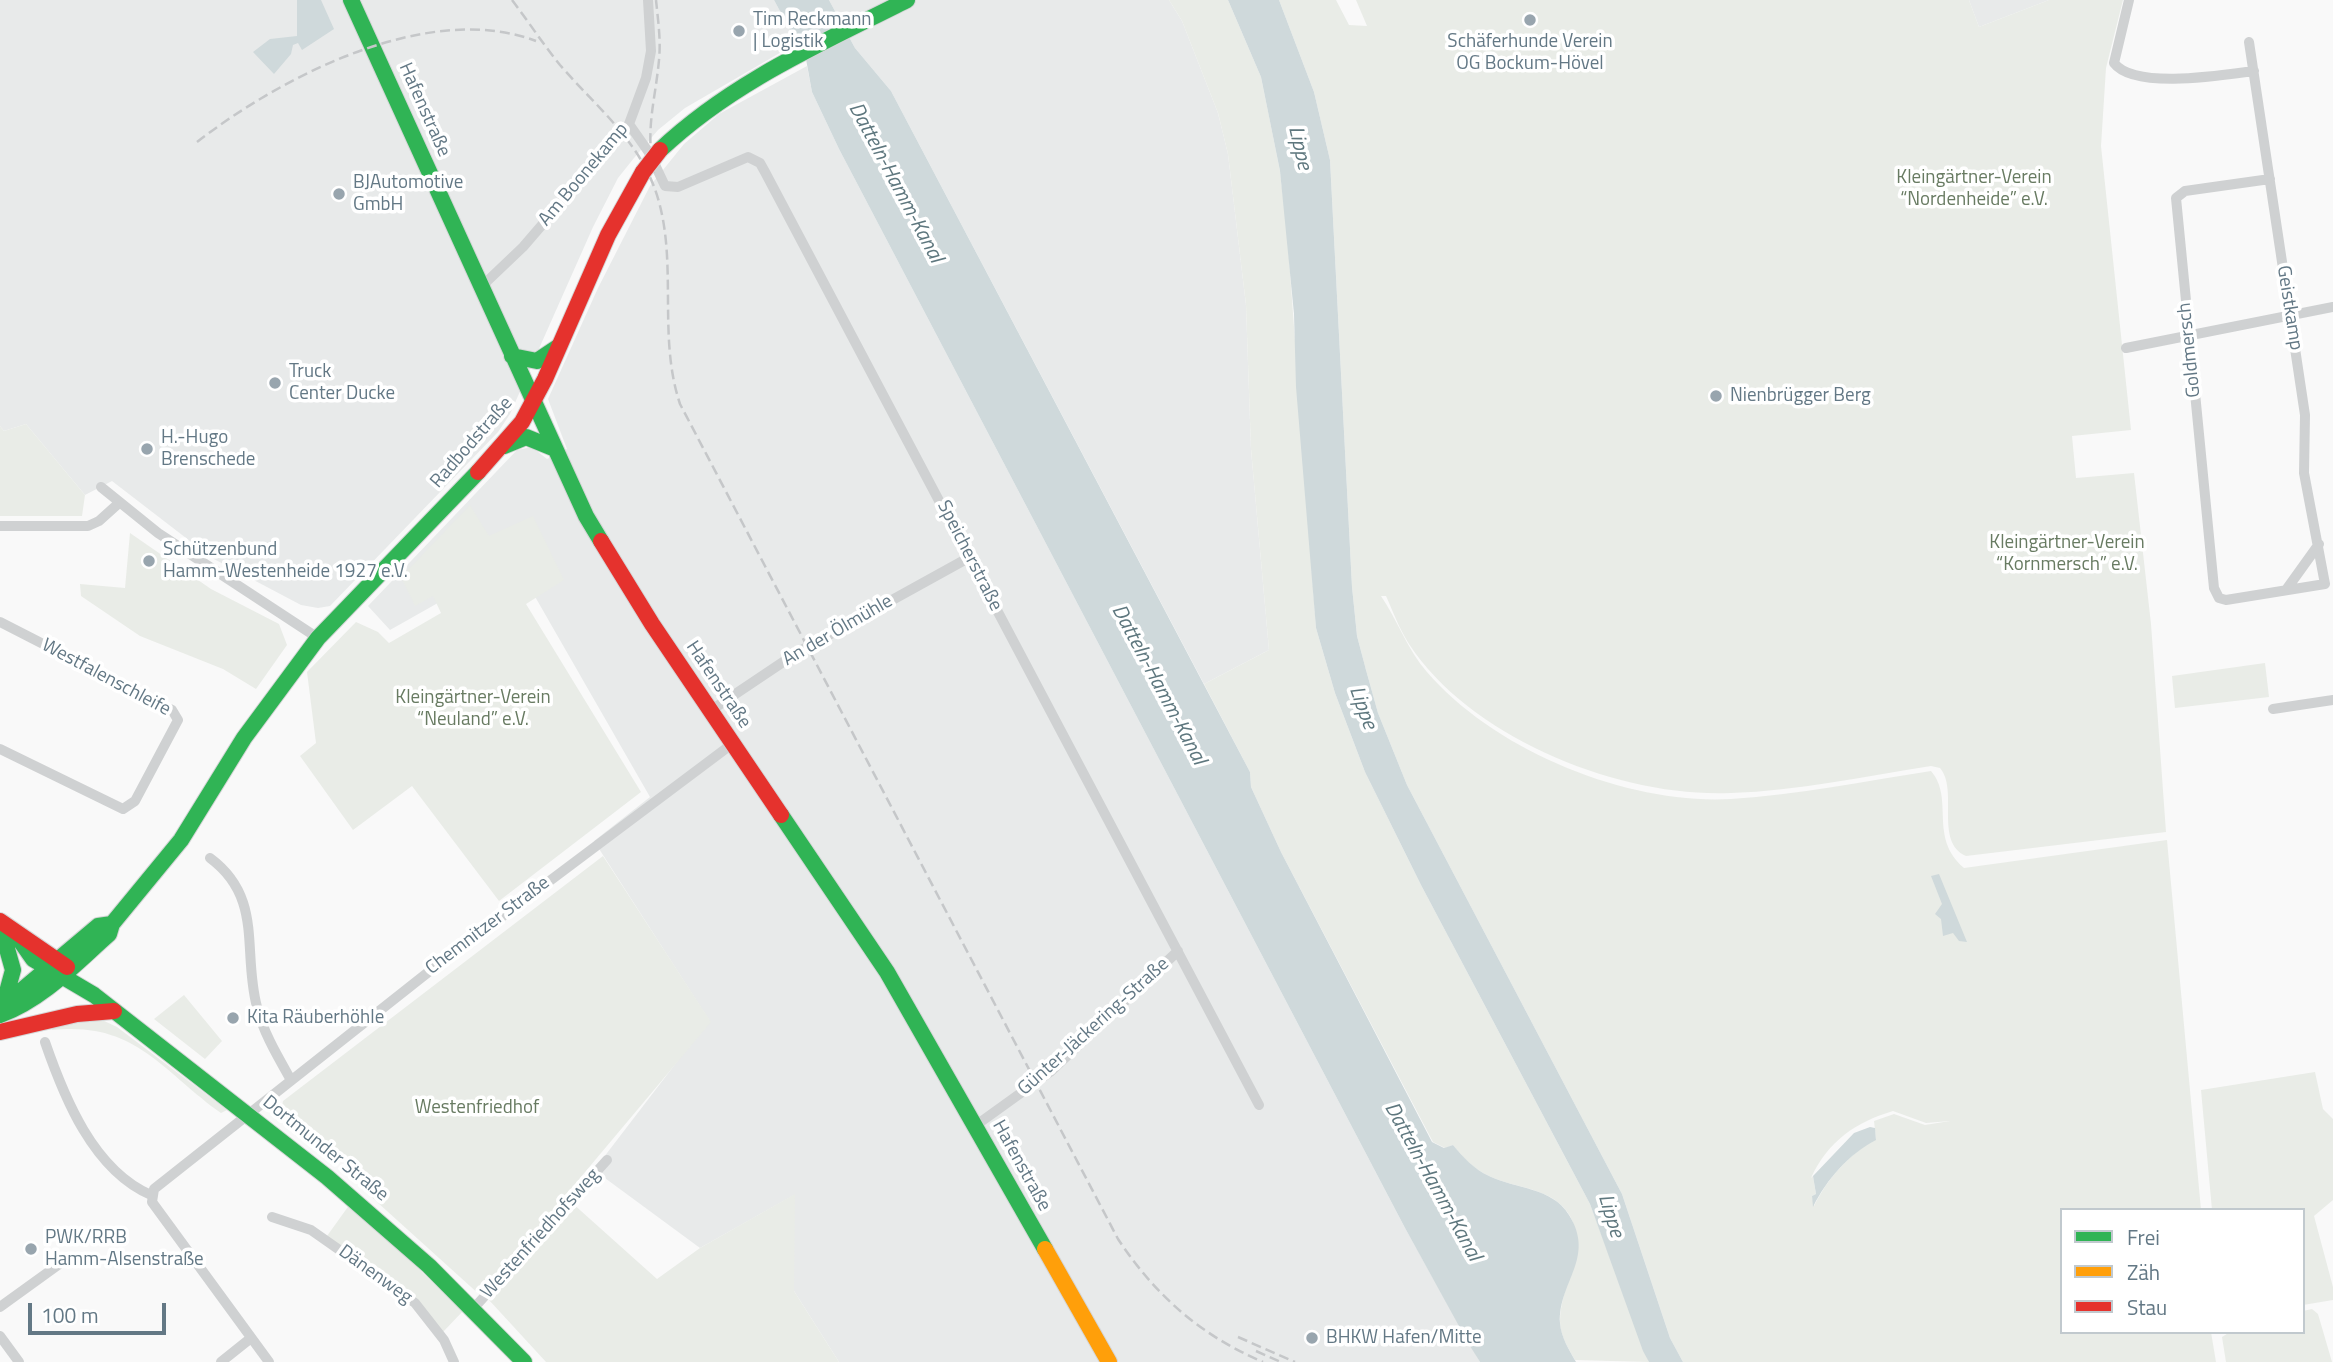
<!DOCTYPE html>
<html>
<head>
<meta charset="utf-8">
<style>
  body { margin:0 }
  #map { position:relative; width:2333px; height:1362px; overflow:hidden; background:#f9f9f9; font-family:"Titillium Web",sans-serif }
  canvas { display:block }
  .legend { position:absolute; left:2060px; top:1208px; width:245px; height:126px; box-sizing:border-box; background:#fff; border:2px solid #c1c9ce; margin:0; padding:9px 12px; list-style:none; font-size:21px; color:#637885 }
  .legend li { display:flex; align-items:center; gap:14px; height:35px }
  .legend b { width:35px; border:2px solid #c1c9ce }
  .scale { position:absolute; left:28px; top:1303px; width:138px; height:32px; box-sizing:border-box; border:4px solid #637885; border-top:0; padding-left:9px; font-size:21px; line-height:24px; white-space:nowrap; color:#637885; -webkit-text-stroke:5px #fff; paint-order:stroke }
</style>
</head>
<body>
<div id="map">
<canvas width="2333" height="1362"></canvas>
<ul class="legend">
<li><b style="height:9px;background:#30b455"></b>Frei</li>
<li><b style="height:9px;background:#ff9f0a"></b>Zäh</li>
<li><b style="height:9px;background:#e5322d"></b>Stau</li>
</ul>
<div class="scale">100 m</div>
</div>
<script>
const context = document.querySelector('canvas').getContext('2d');
context.lineJoin = 'round';
function paint(path, color) { context.fillStyle = color; context.fill(path, 'evenodd'); }
function strokePath(path, color, width, dash) { context.strokeStyle = color; context.lineWidth = width; context.lineCap = dash ? 'butt' : 'round'; context.setLineDash(dash || []); context.stroke(path); }
function write(font, color, halo, rows, align = 'center') {
  context.font = font + ' "Titillium Web",sans-serif'; context.lineWidth = 7; context.setLineDash([]); context.textBaseline = 'middle'; context.strokeStyle = halo; context.fillStyle = color; for (const [text, x, y, turn = 0] of rows) {
    context.save(); context.translate(x, y); context.rotate((+turn || 0) * Math.PI / 180); context.textAlign = isNaN(turn) ? turn : align; if (halo) context.strokeText(text, 0, 0); context.fillText(text, 0, 0); context.restore();
  }
}
paint(new Path2D(`
  M0,0h774l23,43 -112,65 -27,22 -24,28 -16,20 -25,49 -83,187 -12,18 -168,174 -12,2 -17,-3 -89,-47 -100,-77 -27,14 -59,-71 -22,7 -4,-5z
  M829,0h340l13,21 36,92 10,41 18,151 5,144 18,201 -65,34 -313,-593 -36,-43z
  M1969,0h80l-70,27z
  M807,66l5,26 27,57 566,1079 75,134h-641l-45,-71v-96l-94,53 -106,-78 115,-150 -115,-179 56,-44 -136,-237 -124,70 -22,-24 149,-156 15,-3 15,12 20,-10 -19,-50 50,-111 52,-102 34,-42 35,-30z`), '#e8eaea');
paint(new Path2D(`
  M1169,0h59l33,77 19,94 7,60 29,397 19,65 30,79 56,113 169,319 59,158 -74,-2c-7,-12 -15,-25 -15,-39 0,-32 27,-75 10,-105 -17,-29 -54,-27 -81,-40 -15,-7 -26,-18 -36,-31l-8,3 -12,-6 -152,-290 -30,-65 -1,-15 -46,-88 65,-34 -18,-201 -5,-144 -18,-151 -10,-41 -36,-92z
  M1279,0h57l13,25 18,1 -11,-26h613l10,27 70,-27h74l-17,68 -5,78 30,284 -59,6 4,42 58,-5 17,151 15,208 -200,24c-32,-14 -7,-66 -26,-88l-9,-2c-66,10 -133,25 -200,27 -110,5 -260,-54 -322,-149 -9,-14 -16,-32 -23,-48h-5c17,25 26,53 46,76 68,79 201,133 304,127 67,-4 134,-18 200,-28 24,28 -3,66 33,97l203,-28 34,370h-139v122h149l5,30h-533l-13,-24 -48,-144 -215,-409 -29,-72 -12,-43 -9,-34 -5,-49 -22,-427 -16,-68zM1893,1111l33,12 24,-2 -25,4 -31,-11 -20,7 2,18c-27,15 -48,39 -62,67l-2,-10 4,-2 -3,-18 -2,2c17,-37 45,-56 82,-67z
  M26,424l59,71 -3,21h-82v-90l4,5z
  M470,505l19,31 44,-20 31,64 -38,24 115,188 -142,109 -87,-115 -59,44 -53,-74 16,-13 -9,-71 49,-50 22,10 11,11 52,-30 -8,-17 -18,10 -14,-29z
  M130,533l81,56 68,35 8,21 -31,44 -33,-20 -83,-33 -59,-40 -1,-12 45,4z
  M2265,663l4,34 -94,11 -3,-32z
  M603,856l108,166 -230,274 -125,-113 8,-9 -82,-68 1,-5z
  M184,995l38,46 -17,18 -51,-40z
  M100,1019l17,8 110,83 -6,3c-60,-43 -86,-92 -169,-83l-2,-7z
  M2315,1072l8,37 10,10v81l-19,16 19,71v13l-30,5v-95h-91l-11,-120z
  M795,1194l-1,97 45,71h-293l-57,-62 82,-98 86,77 43,-31z
  M350,1204l113,107 -20,21 -116,-96z
  M2312,1309l6,5 14,48h-106l-4,-25 8,-5h73v-21z`), '#e9ece7');
paint(new Path2D(`
  M297,0h24l13,29 -32,21 -4,-7 -5,2 -2,9 -17,20 -21,-22 17,-13 27,-3z
  M774,0h55l26,48 36,43 359,681 1,15 30,65 151,290 12,6 9,-3c10,12 21,24 36,31 27,13 63,11 80,39 27,43 -11,67 -9,108 1,14 9,27 16,39h-96l-10,-16 -65,-118 -566,-1079 -27,-57 -8,-44 -7,-5z
  M1228,0h51l35,92 16,68 22,427 5,49 9,34 12,43 29,72 215,409 48,144 13,24h-34l-6,-11 -53,-147 -169,-319 -56,-113 -30,-79 -19,-65 -20,-241 -2,-73 -14,-143 -19,-94z
  M1939,874l28,68 -8,-1 -6,-8 -10,3 -2,-17 -6,-5 7,-10 -11,-28z
  M1870,1127l5,1 1,12c-27,14 -49,39 -63,67l-1,-11 4,-2 -3,-18 41,-43z`), '#cfd9db');
const fast = new Path2D(`
  M351,0l235,516 15,25
  M660,150c72,-68 160,-106 247,-150
  M512,356l25,5 21,-14
  M504,446l22,-9 27,11
  M781,815l106,157 158,277
  M2,931l11,39 -9,33
  M14,932l19,27 61,36 233,182 102,89 95,96
  M8,1010l8,-15 82,-69 14,-2
  M0,1015c43,-16 75,-51 109,-81l3,-10 69,-84 63,-102 74,-100 160,-166`);
const slow = new Path2D(`
  M1045,1249l64,113`);
const jam = new Path2D(`
  M478,472l44,-50 23,-43 63,-144 35,-63
  M601,541l51,83 129,191
  M0,921l67,46
  M0,1032l77,-18 37,-3`);
strokePath(fast, '#d5d6d7', 18);
strokePath(slow, '#d5d6d7', 18);
strokePath(jam, '#d5d6d7', 18);
strokePath(new Path2D(`
  M2129,0l-15,63c20,27 110,12 140,8
  M2249,42l56,373 -1,58 21,111 -99,16 -7,-2 -5,-10 -38,-390 9,-7 85,-12
  M629,124l21,30 15,32 13,1 70,-30 12,6 5,9 494,933
  M481,287l42,-40 106,-123 17,-46 5,-27 -3,-51
  M2126,348l207,-41
  M101,487l57,46 160,105
  M0,526h88l11,-5 20,-18
  M2286,590l33,-46
  M0,622l172,88 6,10 -43,81 -12,8 -123,-60
  M2273,709l60,-9
  M710,711l88,-59 172,-95
  M210,858c54,40 32,93 47,149 6,25 21,50 34,73
  M45,1042c19,55 48,128 106,153
  M975,1126l75,-54 128,-121
  M272,1217l39,13 104,73 29,37 10,22
  M0,1307l65,-47
  M474,1308l133,-148
  M0,1336l19,26
  M221,1362l30,-24
  M269,1362l-117,-160 2,-13 277,-219 301,-226`), '#cfd1d2', 10);
strokePath(fast, '#30b455', 16);
strokePath(slow, '#ff9f0a', 16);
strokePath(jam, '#e5322d', 16);
strokePath(new Path2D(`
  M512,0c16,21 31,44 48,65 38,44 83,78 99,137 18,66 -1,136 21,202l438,835c38,57 82,96 145,123
  M197,142c84,-65 231,-142 339,-101
  M654,173c-9,-45 1,-70 5,-113 2,-20 -1,-40 -3,-60
  M1238,1337l57,25
  M1256,1351l25,11`), '#c5c7c9', 2.5, [10, 5]);
const jamBridge = new Path2D(`
  M643,172l17,-22`);
strokePath(jamBridge, '#d5d6d7', 18, []);
strokePath(jamBridge, '#e5322d', 16);
for (const [x, y, r, color] of [
  [1530,20,7,"#98a5ae"],
  [739,31,7,"#98a5ae"],
  [339,194,7,"#98a5ae"],
  [275,383,7,"#98a5ae"],
  [1716,396,7,"#98a5ae"],
  [147,449,7,"#98a5ae"],
  [149,561,7,"#98a5ae"],
  [233,1018,7,"#98a5ae"],
  [31,1249,7,"#98a5ae"],
  [1312,1338,7,"#98a5ae"]
]) { const dot = new Path2D(); dot.arc(x, y, r, 0, 2 * Math.PI); context.fillStyle = color; context.fill(dot); strokePath(dot, '#fff', 2.5); }
write('19px', '#637885', '#fff', [
  ["Tim Reckmann",753,20],
  ["| Logistik",753,42],
  ["Schäferhunde Verein",1530,42,"center"],
  ["OG Bockum-Hövel",1530,64,"center"],
  ["BJAutomotive",353,183],
  ["GmbH",353,205],
  ["Truck",289,372],
  ["Center Ducke",289,394],
  ["Nienbrügger Berg",1730,396],
  ["H.-Hugo",161,438],
  ["Brenschede",161,460],
  ["Schützenbund",163,550],
  ["Hamm-Westenheide 1927 e.V.",163,572],
  ["Kita Räuberhöhle",247,1018],
  ["PWK/RRB",45,1238],
  ["Hamm-Alsenstraße",45,1260],
  ["BHKW Hafen/Mitte",1326,1338]
], 'left');
write('19px', '#637885', '#fff', [
  ["Hafenstraße",424,110,66],
  ["Am Boonekamp",584,175,-50],
  ["Geistkamp",2289,308,81],
  ["Goldmersch",2190,350,-96],
  ["Radbodstraße",472,443,-49],
  ["Speicherstraße",969,556,63],
  ["An der Ölmühle",838,631,-30],
  ["Westfalenschleife",106,678,28],
  ["Hafenstraße",718,685,56],
  ["Chemnitzer Straße",488,926,-37],
  ["Günter-Jäckering-Straße",1094,1027,-42],
  ["Dortmunder Straße",325,1149,39],
  ["Hafenstraße",1021,1166,61],
  ["Westenfriedhofsweg",541,1234,-48],
  ["Dänenweg",375,1275,36]
]);
write('19px', '#687b62', '#fff', [
  ["Kleingärtner-Verein",1974,178],
  ["“Nordenheide” e.V.",1974,200],
  ["Kleingärtner-Verein",2067,543],
  ["“Kornmersch” e.V.",2067,565],
  ["Kleingärtner-Verein",473,698],
  ["“Neuland” e.V.",473,720],
  ["Westenfriedhof",477,1108]
]);
write('italic 21px', '#5e777e', '#fff', [
  ["Lippe",1299,148,77],
  ["Datteln-Hamm-Kanal",895,183,62],
  ["Datteln-Hamm-Kanal",1158,685,62],
  ["Lippe",1362,708,70],
  ["Datteln-Hamm-Kanal",1432,1182,61],
  ["Lippe",1610,1216,73]
]);
</script>
</body>
</html>
